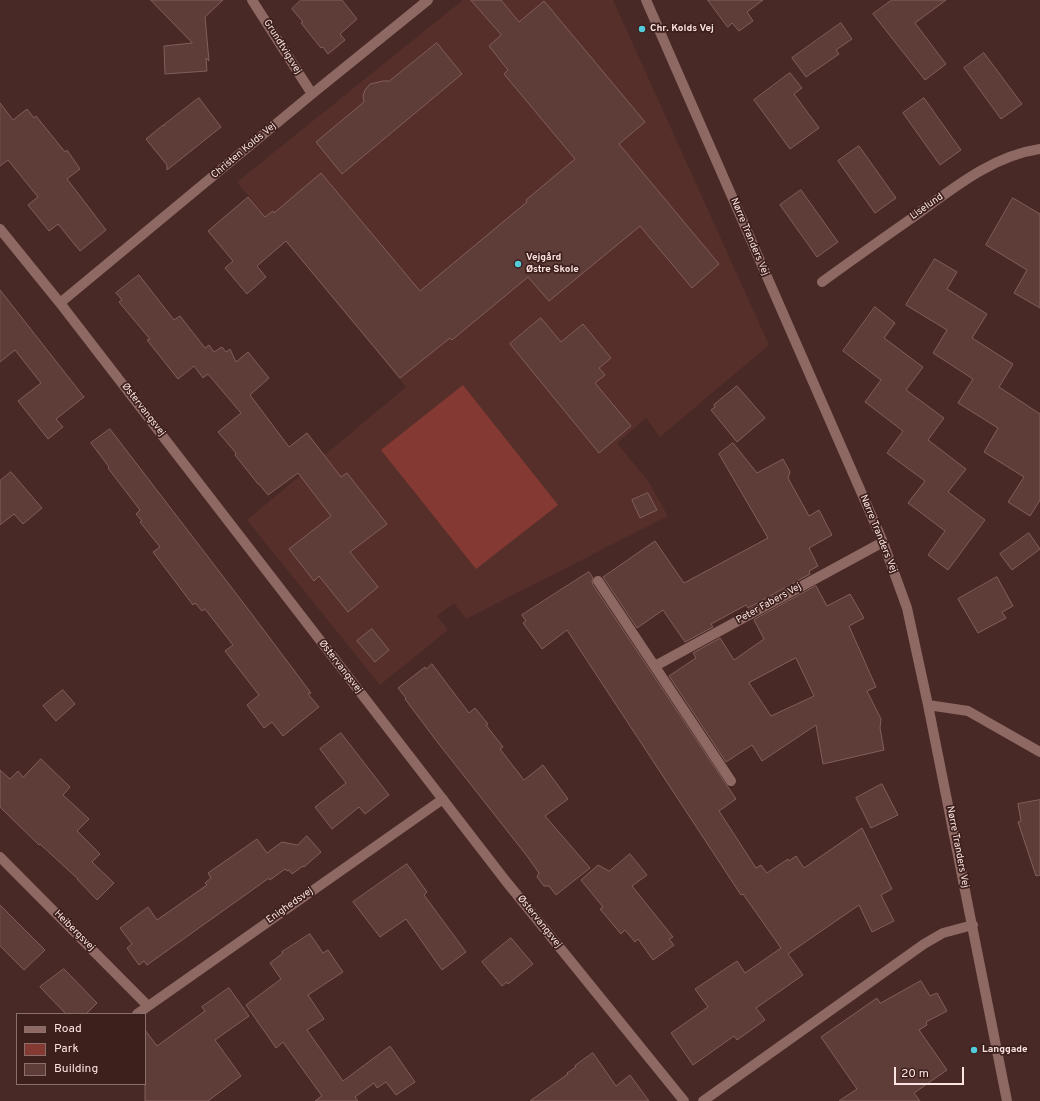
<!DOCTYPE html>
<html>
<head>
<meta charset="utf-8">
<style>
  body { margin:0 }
  #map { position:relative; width:1040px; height:1101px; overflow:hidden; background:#482925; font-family:Overpass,sans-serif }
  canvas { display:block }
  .legend { position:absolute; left:16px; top:1013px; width:130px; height:72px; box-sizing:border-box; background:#3d1f1c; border:1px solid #896e6b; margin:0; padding:5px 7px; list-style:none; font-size:12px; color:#fae4e1 }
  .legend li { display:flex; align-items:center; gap:8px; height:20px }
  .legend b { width:20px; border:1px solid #896e6b }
  .scale { position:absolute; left:894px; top:1067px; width:70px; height:18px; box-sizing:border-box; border:2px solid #fae4e1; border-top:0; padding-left:5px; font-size:12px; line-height:14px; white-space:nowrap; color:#fae4e1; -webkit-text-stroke:3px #3d1f1c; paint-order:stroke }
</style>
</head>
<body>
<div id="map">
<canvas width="1040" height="1101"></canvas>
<ul class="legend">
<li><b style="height:5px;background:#8e6863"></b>Road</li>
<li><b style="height:11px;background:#843932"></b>Park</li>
<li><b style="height:11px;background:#5e3d39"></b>Building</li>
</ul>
<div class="scale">20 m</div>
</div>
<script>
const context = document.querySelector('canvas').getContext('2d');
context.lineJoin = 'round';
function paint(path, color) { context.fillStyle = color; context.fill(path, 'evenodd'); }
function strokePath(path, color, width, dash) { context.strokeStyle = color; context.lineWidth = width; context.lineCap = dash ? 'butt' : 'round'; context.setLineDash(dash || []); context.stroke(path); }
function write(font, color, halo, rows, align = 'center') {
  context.font = font + ' Overpass,sans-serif'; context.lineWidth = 3.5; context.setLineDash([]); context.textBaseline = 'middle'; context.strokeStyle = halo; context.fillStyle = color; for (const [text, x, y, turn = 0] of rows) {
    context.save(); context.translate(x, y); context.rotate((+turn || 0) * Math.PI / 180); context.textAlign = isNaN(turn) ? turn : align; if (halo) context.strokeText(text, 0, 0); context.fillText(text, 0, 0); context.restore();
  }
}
paint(new Path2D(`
  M463,0h150l156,345 -109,92 -14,-19 -29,25 31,38 20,35 -202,103 -12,-16 -17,13 11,14 -68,55 -133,-165 159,-133 -169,-205z`), '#562f2b');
paint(new Path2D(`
  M463,385l95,120 -82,64 -95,-119z`), '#843932');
const building = new Path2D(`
  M151,0h72l-18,17 4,44 -3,-3 1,13 -42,3 -1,-28 28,-3z
  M301,0h41l15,19 -17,15 5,6 -17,14 -5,-7 -2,1 -20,-25 2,-1 -11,-13z
  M471,0h30l18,22 25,-21 101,121 -26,22 100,120 -27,24 -52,-62 -91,75 -21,-24 -76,63 -2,-2 -50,40 -114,-137 -29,25 9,11 -19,17 -22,-26 8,-7 -25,-30 40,-34 17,20 8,-6 1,2 47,-40 99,118 107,-89 -1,-2 49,-41 -71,-85 4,-4 -19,-24 12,-11z
  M708,0h55l-16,12 6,9 -14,10 -7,-8 -4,4z
  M892,0h54l-31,23 31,41 -21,16 -52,-66z
  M841,23l11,16 -16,11 3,4 -33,23 -14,-19z
  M437,43l25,31 -120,100 -26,-32 48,-40 -1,-6 2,-6 5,-6 13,-3h6z
  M984,53l38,51 -21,15 -37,-51z
  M790,73l12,15 -8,6 25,34 -29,21 -36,-49z
  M199,98l22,29 -54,43v-5l-21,-26 17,-14 1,1v-1z
  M924,98l37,52 -21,15 -37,-52z
  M0,103l13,17 14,-11 7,9 2,-2 29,36 2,-2 13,19 -13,10 39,51 -26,21 -22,-27 -9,7 -21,-26 10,-8 -30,-37 -8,6z
  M859,146l37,52 -21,15 -37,-52z
  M801,190l37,52 -21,15 -37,-52z
  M1013,198l27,16v94l-26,-15 13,-23 -41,-25z
  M935,259l22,13 -10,17 40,25 -15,24 41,26 -14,23 41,27v86l-10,16 -22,-14 16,-25 -40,-25 14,-24 -40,-25 15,-24 -40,-26 14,-23 -41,-25z
  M139,275l35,45 6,-4 25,32 4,-3 5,7 8,-5 4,5 4,-3 6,13 12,-10 21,26 -19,17 39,52 18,-14 34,44 6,-4 40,51 -37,28 28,35 -30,25 -29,-36 -5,5 -25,-32 42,-33 -33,-43 -30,22 -9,-11h-1l-23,-29 1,-2 -18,-21 23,-19 -33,-39 -5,4 -9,-12 -16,13 -31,-39 3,-1 -31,-37 3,-2 -6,-7z
  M0,290l84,107 -28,22 7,8 -15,12 -30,-38 23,-18 -26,-33 -15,12z
  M875,307l20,16 -11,15 39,29 -17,23 38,28 -16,22 38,29 -18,23 37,28 -37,50 -20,-15 17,-24 -37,-28 17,-22 -38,-28 16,-22 -38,-29 16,-22 -38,-29z
  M541,318l20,24 22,-18 28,34 -12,10 6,7 -10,8 36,43 -32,27 -89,-109z
  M737,386l28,32 -28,24 -26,-32 4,-3 -1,-2z
  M110,429l141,184 60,80 -3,1 11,13 -36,29 -11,-14 -8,6 -17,-23 12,-10 -34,-44 8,-6 -28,-36 -3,2 -7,-8 -2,2 -40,-53 7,-5 -20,-25 2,-1 -6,-7 4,-4 -32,-42 1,-1 -18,-24z
  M733,443l24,30 26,-14 7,13 -2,6 21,38 10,-6 13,25 -23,13 9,18 -9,5 1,3 -62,34 -2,-3 -35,19 2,3 -28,15 -22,-32 -26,18 -34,-51 52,-36 29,42 84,-45 -49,-84z
  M11,472l31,36 -19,16 -9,-10 -14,11v-44z
  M648,493l9,17 -17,8 -8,-18z
  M1029,533l11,16 -28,21 -12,-16z
  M589,572l4,6 -1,3 1,4 143,214 -17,12 37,57 5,-3 6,8 21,-14 1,2 7,-5 8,12 58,-40 30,61 -11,6 13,26 -22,11 -13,-27 -71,49 15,21 -47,33 9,12 -28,20 -3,-4 -41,29 -22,-32 37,-26 -13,-18 42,-28 8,12 36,-25 -38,-54 -2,1 -174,-265 -25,19 -19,-26 3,-2 -4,-6z
  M997,577l16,29 -11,6 4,6 -28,15 -20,-34z
  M816,586l11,20 23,-12 14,24 -15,8 27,61 -9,4 14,28 -1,9 4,22 -61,14 -7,-39 -54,36 -10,-16 -26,17 -57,-86 27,-18 -3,-5 27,-15 14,22 30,-21 -10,-19zM796,658l18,38 -43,20 -22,-33z
  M372,629l17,21 -14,12 -18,-21z
  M432,664l37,49 6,-5 13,16 -2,1 17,22 -3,2 24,31 19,-15 25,34 -23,17 45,52 -34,27 -7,-9h-5l-7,-9 2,-4 -12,-17 -92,-117 -30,-40 1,-1 -8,-10 27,-21 1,2z
  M63,690l12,14 -19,17 -13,-15z
  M341,733l48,62 -24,19 -6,-7 -27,22 -17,-22 31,-24 -26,-34z
  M41,759l29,28 -7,8 26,24 -12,12 23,23 -8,8 22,21 -17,17 -20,-21h1l-38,-35 -1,1 -39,-38v-37l10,9 8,-8 5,6z
  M882,784l16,31 -27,13 -15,-30z
  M1040,800v75l-4,1 -18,-54 3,-1 -3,-17z
  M307,836l14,16 -17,15 -1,-1 -11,8 -3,-4 -2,1 -2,-2 -15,11 -1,-2 -122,87 -3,-4 -5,4 -12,-17 5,-4 -12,-16 28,-21 9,13 50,-35 -2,-2 6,-5 -3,-5 49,-34 10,14 15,-11 15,3z
  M630,854l17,21 -15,11 41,51 -4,2 5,6 -21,15 -15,-21 -3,3 -10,-12 -4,4 -21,-25 3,-2 -22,-27 17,-15 11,6z
  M407,864l20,28 -3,3 42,57 -24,18 -36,-51 -26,18 -27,-35z
  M0,905l45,45 -21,20 -24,-24z
  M310,934l13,19 5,-3 15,22 -35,23 16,24 -17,11 36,51 47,-35 25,36 -19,13 -10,-13 -9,6 -3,-5 -19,14 3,4h-43l7,-5 -39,-54 -7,6 -30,-43 35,-26 -11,-16 13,-10 -1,-1z
  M511,938l22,26 -25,20 -1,-2 -5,4 -20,-24z
  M64,969l33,34 -11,11h-20l-26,-27z
  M921,981l9,15 7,-3 10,18 -21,11 1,3 -8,5 28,40 -33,23 6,8h-81l18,-12 -36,-52 56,-39 3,5z
  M229,988l20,28 -34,24 26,36 -33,25h-63v-71l12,16 48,-35 -3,-4z
  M593,1053l23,33 14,-11 19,26h-119l38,-27 -1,-1 9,-6 -1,-1z`);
paint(building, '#5e3d39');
strokePath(building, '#825e5a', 1);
strokePath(new Path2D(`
  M252,0l60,94
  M646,0l237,542 24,66 21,97 79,396
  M0,229l60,74 445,577 179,221
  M822,282c30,-22 60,-43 90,-64 39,-28 79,-62 128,-69
  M60,303l252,-209 116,-94
  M598,581l133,200
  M655,666l228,-124
  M928,705l40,6 72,41
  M0,857l148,149
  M137,1014l306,-215
  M703,1101l221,-157 19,-11 30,-8`), '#8e6863', 10);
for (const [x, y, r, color] of [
  [642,29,4,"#53cbda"],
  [518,264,4,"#53cbda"],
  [974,1050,4,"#53cbda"]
]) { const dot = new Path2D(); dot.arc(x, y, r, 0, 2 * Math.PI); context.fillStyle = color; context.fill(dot); strokePath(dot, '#3d1f1c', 1.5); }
write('bold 10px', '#fae4e1', '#3d1f1c', [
  ["Chr. Kolds Vej",650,29],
  ["Vejgård",526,258],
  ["Østre Skole",526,270],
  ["Langgade",982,1050]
], 'left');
write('10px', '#fae4e1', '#3d1f1c', [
  ["Grundtvigsvej",282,47,58],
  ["Christen Kolds Vej",244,151,-40],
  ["Liselund",927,207,-35],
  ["Nørre Tranders Vej",749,237,67],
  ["Østervangsvej",143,410,52],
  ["Nørre Tranders Vej",878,534,68],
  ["Peter Fabers Vej",769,604,-29],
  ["Østervangsvej",340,667,52],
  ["Nørre Tranders Vej",957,847,79],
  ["Enighedsvej",290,906,-35],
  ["Østervangsvej",539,922,51],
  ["Heibergsvej",74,931,45]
]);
</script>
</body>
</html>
